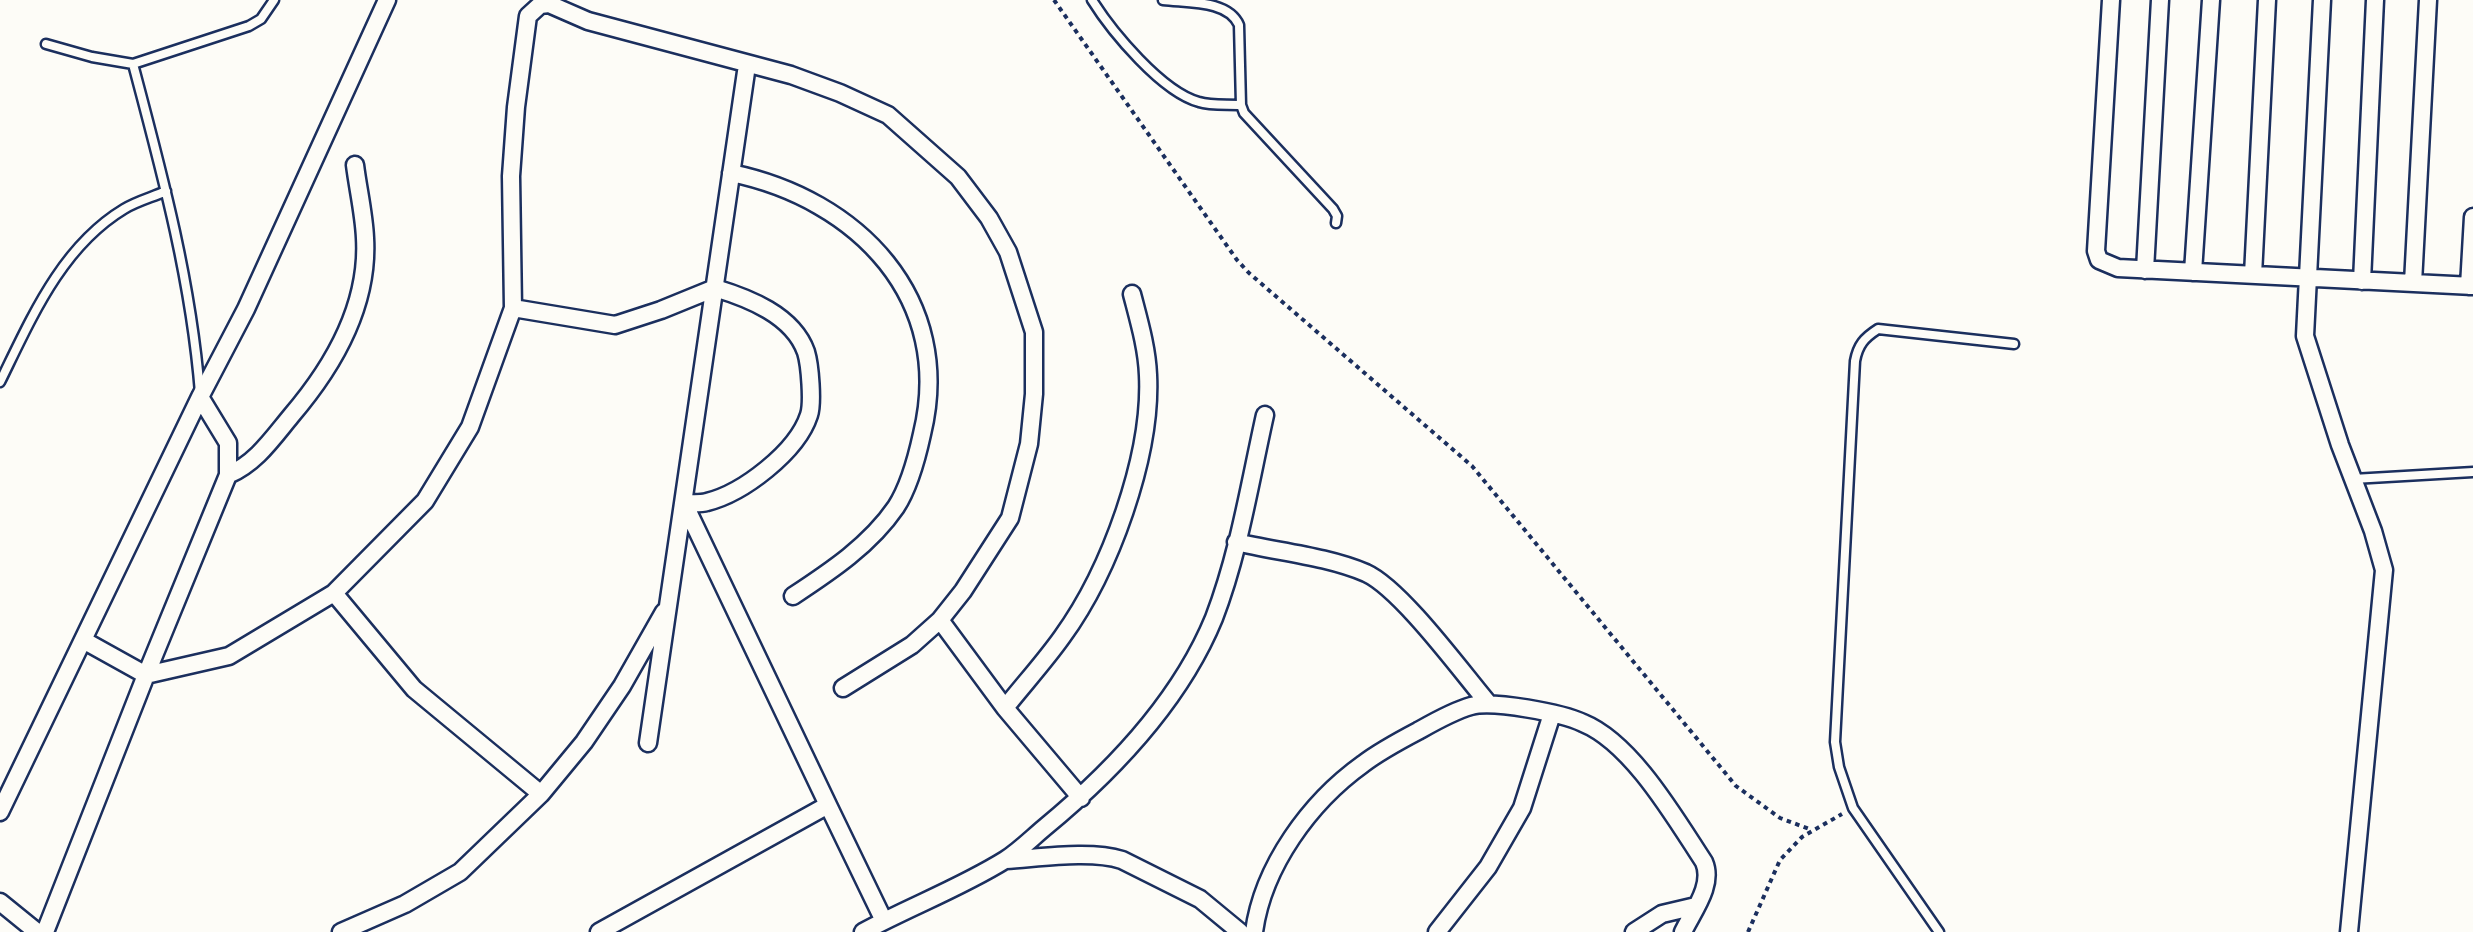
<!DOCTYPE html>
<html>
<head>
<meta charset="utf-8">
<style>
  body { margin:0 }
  canvas { display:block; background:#fdfcf7 }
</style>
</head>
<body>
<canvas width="2473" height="932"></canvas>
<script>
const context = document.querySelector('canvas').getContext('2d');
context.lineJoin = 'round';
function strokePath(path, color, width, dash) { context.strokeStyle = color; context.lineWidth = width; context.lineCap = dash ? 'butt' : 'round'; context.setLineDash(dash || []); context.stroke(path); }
const service = new Path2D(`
  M1092,0c20,32 70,92 107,102 12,4 29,2 42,3
  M1163,0c25,3 65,0 76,25l2,80 3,8 89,96 4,7 -1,7
  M46,44l46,13 41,7 116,-38 12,-7 13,-19
  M133,64c29,109 58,216 67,329
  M0,382c31,-63 61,-135 124,-173 13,-8 29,-12 42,-18
  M2353,479l120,-7
  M1939,932l-86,-124 -14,-41 -4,-25 20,-381c3,-16 9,-23 23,-32l136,15`);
const minor = new Path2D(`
  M2111,0l-15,251 3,9 19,8 355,18
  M2322,0l-17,336 35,109 33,86 11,39 -35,362
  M731,173c127,26 224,126 191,261 -5,23 -13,53 -26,73 -26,38 -65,64 -103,89
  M2145,270l15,-270
  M2193,272l18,-272
  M2253,275l14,-275
  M2362,281l13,-281
  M2413,283l15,-283
  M2469,286l4,-69
  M513,308l102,17 46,-15 54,-22c33,10 78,27 91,64 4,13 7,51 3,63 -12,37 -66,78 -102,87 -7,2 -16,1 -23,1l144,302 -229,127
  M228,475c28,-12 44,-36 63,-59 42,-49 78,-110 74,-178 -1,-24 -7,-49 -10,-73
  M1236,542c42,10 90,14 130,31 35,16 95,98 122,130
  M334,593l80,96 127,105
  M940,620l65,88 76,90
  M83,640l63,35 83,-19 105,-63 91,-92 45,-74 43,-119 -2,-132 5,-69 12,-91 12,-11 9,-1 39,17 203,54 49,18 48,22 70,62 31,41 19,34 26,80v62l-5,50 -19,74 -47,73 -23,29 -28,25 -69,43
  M1005,708c19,-24 40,-47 57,-71 48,-66 90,-181 86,-262 -1,-27 -9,-54 -16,-81
  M648,743l99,-678
  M828,805l56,116
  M0,812l200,-415 46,-88 141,-309
  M1006,860c34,-2 84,-10 116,0l78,39 40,33
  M0,902l37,30
  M45,932l101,-257 82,-200v-32l-28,-46
  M341,932l64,-28 55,-32 81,-78 43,-52 38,-56 42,-74
  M863,932c46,-25 97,-44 142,-72 14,-9 26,-21 39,-32 68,-56 136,-127 170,-210 25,-65 36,-136 51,-203
  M1254,932c9,-66 56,-130 109,-168 17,-13 36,-23 55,-33 16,-9 35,-20 53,-25 22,-6 91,7 112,17 49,20 92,95 121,139 10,23 -11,49 -21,70
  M1437,932l51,-65 34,-59 30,-94
  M1634,932l28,-18 34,-8`);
strokePath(service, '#1b2f5e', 13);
strokePath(minor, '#1b2f5e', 21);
strokePath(new Path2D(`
  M1054,0l183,260 12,13 223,193 264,320 44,32 32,12
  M1748,932l32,-72 22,-23 40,-23`), '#1b2f5e', 4, [4.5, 4.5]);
strokePath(service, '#fdfcf7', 8);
strokePath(minor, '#fdfcf7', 16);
</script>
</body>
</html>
